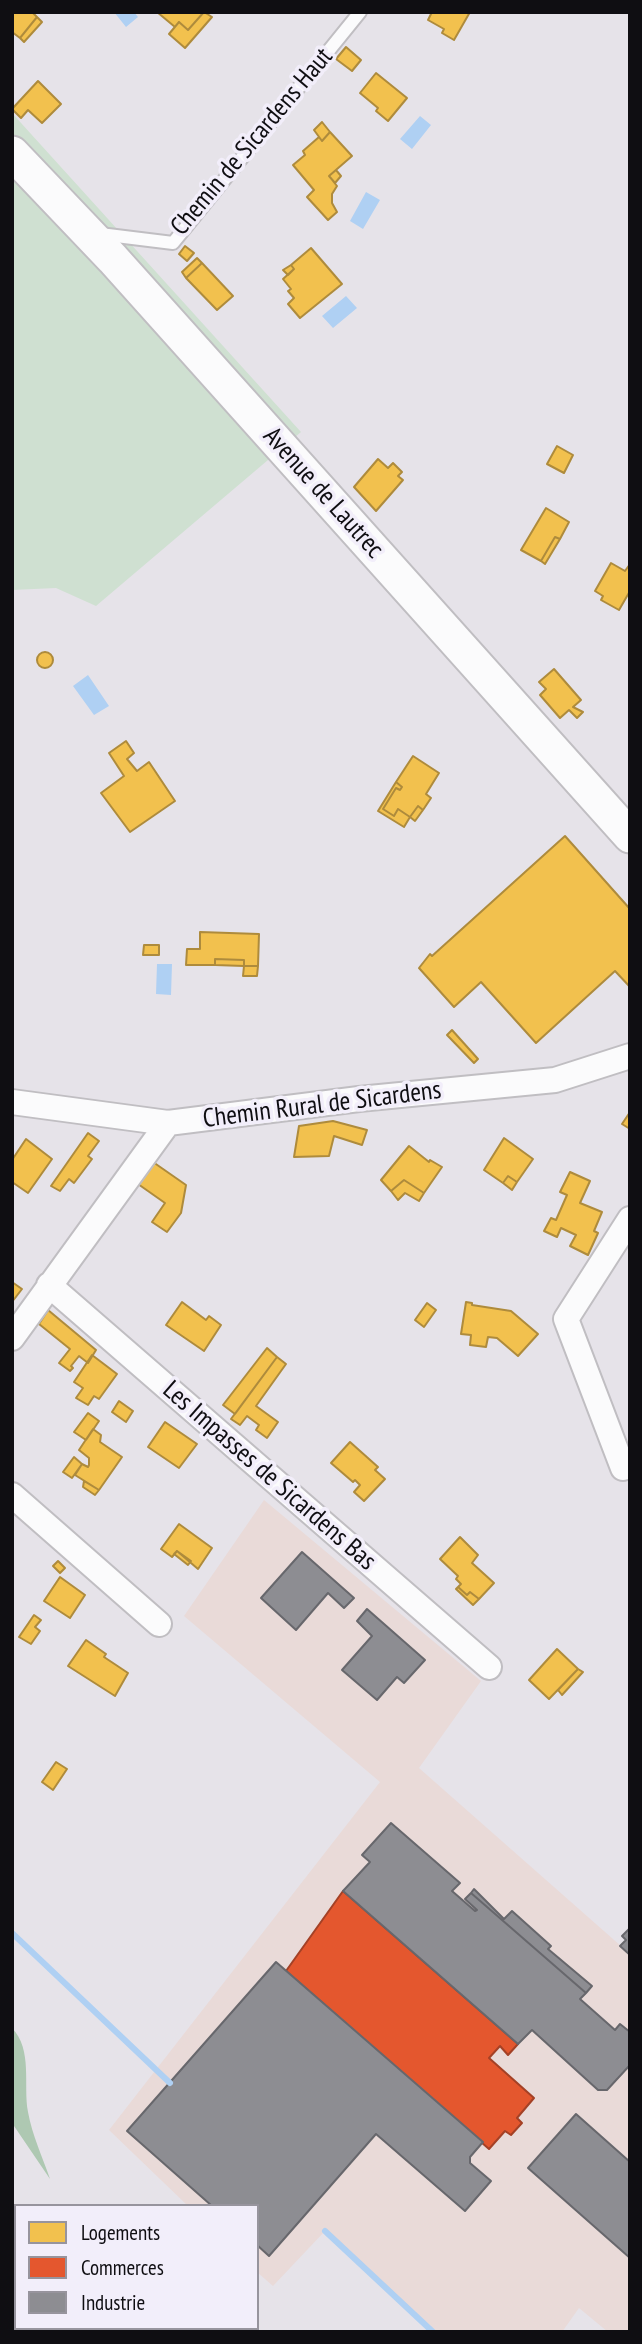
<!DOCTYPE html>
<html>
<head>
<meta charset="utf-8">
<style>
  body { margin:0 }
  #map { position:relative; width:642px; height:2344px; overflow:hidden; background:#e6e3e9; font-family:"PT Sans Narrow",sans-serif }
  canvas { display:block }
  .frame { position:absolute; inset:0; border:14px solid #0f0e12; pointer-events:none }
  .legend { position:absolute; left:14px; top:2204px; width:245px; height:126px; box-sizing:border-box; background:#f2eefa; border:2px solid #97949d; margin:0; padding:9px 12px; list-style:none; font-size:21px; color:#0f0e12 }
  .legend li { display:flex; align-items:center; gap:14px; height:35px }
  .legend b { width:35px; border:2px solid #97949d }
</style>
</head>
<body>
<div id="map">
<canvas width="642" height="2344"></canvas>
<div class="frame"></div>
<ul class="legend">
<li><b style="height:19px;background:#f2c14e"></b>Logements</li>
<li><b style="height:19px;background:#e4572e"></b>Commerces</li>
<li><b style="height:19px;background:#8d8d92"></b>Industrie</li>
</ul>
</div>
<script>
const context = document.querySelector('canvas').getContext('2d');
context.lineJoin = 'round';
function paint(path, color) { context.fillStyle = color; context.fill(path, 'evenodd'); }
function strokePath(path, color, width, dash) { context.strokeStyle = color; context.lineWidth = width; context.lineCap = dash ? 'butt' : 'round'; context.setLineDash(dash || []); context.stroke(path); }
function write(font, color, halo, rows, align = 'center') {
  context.font = font + ' "PT Sans Narrow",sans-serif'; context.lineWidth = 7; context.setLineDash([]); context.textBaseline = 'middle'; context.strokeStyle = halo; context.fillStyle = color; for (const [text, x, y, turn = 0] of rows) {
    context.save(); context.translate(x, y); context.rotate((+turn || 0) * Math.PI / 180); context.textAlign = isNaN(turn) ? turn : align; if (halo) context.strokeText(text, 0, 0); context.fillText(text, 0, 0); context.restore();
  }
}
paint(new Path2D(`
  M264,1500l217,181 -62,87 211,186v378h-22l-29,-24 -17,24h-129l-108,-101 -52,55 -16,-14v-66h-69l-79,-76 271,-348 -196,-166z`), '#e9dad8');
paint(new Path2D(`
  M12,113l289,319 -205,174 -40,-18 -44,2z`), '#cfe0d1');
paint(new Path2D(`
  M12,2028c21,22 11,57 16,84 4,23 15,46 22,67l-38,-56z`), '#aec8b2');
paint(new Path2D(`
  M114,12h20l4,5 -12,10z
  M420,116l11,9 -19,24 -12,-10z
  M366,192l14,8 -17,29 -13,-8z
  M346,296l11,12 -24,20 -11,-12z
  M88,675l21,31 -15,9 -21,-29z
  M157,964h15l-1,31 -15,-1z`), '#afd0f3');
const homes = new Path2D(`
  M12,12h20l5,5 -17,21 -8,-6z
  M157,12h47l-16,18 -9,-8 -4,5z
  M204,12l8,5 -27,31 -16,-14 10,-12 9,8z
  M432,12h38l-16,28 -12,-7 2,-4 -16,-9z
  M37,17l5,5 -18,20 -4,-4z
  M346,47l15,13 -9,11 -16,-12z
  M376,73l31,25 -19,23 -12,-10 2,-3 -18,-15z
  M38,81l23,23 -19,19 -14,-13 -7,8 -9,-9z
  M322,122l8,10 -8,9 -8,-11z
  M330,132l22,24 -23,20 8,10 -5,8v9l5,9 -9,8 -21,-23 7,-7 -21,-25 12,-10 -2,-4 16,-14 3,4z
  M336,170l5,6 -6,7 -6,-7z
  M185,246l9,7 -7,8 -8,-7z
  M311,248l31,36 -42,34 -12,-14 6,-6 -6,-7 3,-2 -8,-10 11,-10 -3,-4z
  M197,258l5,5 -16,15 -4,-6z
  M202,263l31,33 -16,14 -31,-32z
  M291,265l3,4 -6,6 -5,-5z
  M557,446l16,9 -9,18 -17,-9z
  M378,459l10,9 5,-5 9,9 -4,4 5,4 -27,31 -22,-24z
  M546,508l23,14 -9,17 -5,-2 -14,24 -20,-11z
  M555,537l5,2 -15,25 -4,-3z
  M611,563l14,8 5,-7v27l-11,19 -18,-10 2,-4 -8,-5z
  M37 660a8 8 0 1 1 16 0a8 8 0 1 1-16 0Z
  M554,669l27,31 -8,7 10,5 -6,6 -8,-8 -9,8 -20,-23 6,-6 -7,-7z
  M126,741l8,12 -7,6 10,12 12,-9 26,39 -45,31 -29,-39 23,-17 -15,-23z
  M413,756l26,17 -13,21 5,4 -8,12 -5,-4 -8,11 -12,-8 -4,7 -11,-7 13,-21 4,2 2,-3 -6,-5z
  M396,782l6,5 -2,3 -4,-2 -13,21 11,7 4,-7 12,8 -6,10 -26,-16z
  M418,806l5,4 -8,11 -5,-4z
  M565,836l65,73v78l-15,-16 -79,72 -55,-61 -27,25 -35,-39 11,-14 2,2z
  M200,932l59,2 -1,32h-14v-6l-29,-1v6h-29l1,-16h13z
  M144,945h15v10h-16z
  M215,959l29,1v6l-29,-1z
  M244,966h14l-1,10h-14z
  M452,1030l26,29 -4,4 -27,-28z
  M630,1112v17l-8,-5z
  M333,1121l34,9 -5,15 -28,-9 -5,20 -35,1 5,-31z
  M88,1133l11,8 -11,15 4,3 -18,24 -5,-4 -9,12 -9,-5z
  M504,1138l29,21 -16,23 -9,-6 -5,7 -19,-13z
  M26,1139l26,20 -24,34 -16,-11v-22z
  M409,1146l20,16 1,-2 12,7 -18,26 -20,-13 -13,11 -10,-11z
  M153,1162l33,23 -5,28 -14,19 -15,-10 13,-19 -27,-19z
  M570,1172l20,9 -10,22 22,9 -8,19 4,2 -10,22 -18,-9 6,-11 -15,-7 -4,9 -13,-6 7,-13 5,2 11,-25 -7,-3z
  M508,1176l9,6 -5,8 -9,-7z
  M404,1180l20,13 -5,8 -14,-8 -7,7 -7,-9z
  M12,1282l10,7 -10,13z
  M182,1302l24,18 3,-4 12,9 -17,26 -38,-26z
  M466,1302l6,1v2l39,6 27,23 -20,22 -21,-18 -9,-1 -2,10 -16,-2 1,-10 -10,-1z
  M427,1303l9,7 -12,17 -9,-7z
  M48,1310l48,40 -8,13 -9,-7 -8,10 2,2 -3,3 -11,-8 11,-14 -31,-25z
  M267,1348l10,9 -42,57 -12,-9z
  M92,1355l25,19 -18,25 -5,-3 -6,9 -12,-7 7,-10 -9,-6z
  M277,1357l9,7 -30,42 22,16 -11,16 -11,-8 3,-5 -12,-9 -7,9 -9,-6z
  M119,1401l14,10 -7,11 -14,-10z
  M88,1413l11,8 -13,19 -12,-8z
  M165,1422l32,22 -18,24 -31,-21z
  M93,1429l8,6 -1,7 22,15 -23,33 -24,-15 7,-11 6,3 1,-2v-7l-10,-8z
  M350,1442l28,25 -3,3 10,9 -21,22 -10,-9 6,-7 -5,-5 -2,2 -22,-19z
  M74,1457l8,7 -10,14 -9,-6z
  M84,1481l15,9 -4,5 -12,-8z
  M179,1524l33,24 -14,21 -21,-18 -5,6 -11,-8z
  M460,1537l18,18 -6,8 22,20 -15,16 -9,-7 -3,3 -9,-8 3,-3 -5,-5 2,-3 -18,-17z
  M177,1551l14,10 -3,4 -14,-11z
  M58,1561l7,7 -5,5 -7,-7z
  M60,1577l25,18 -15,23 -26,-17z
  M458,1587l9,8 3,-3 9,7 -6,6 -17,-16z
  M34,1615l7,5 -6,7 5,4 -9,13 -12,-7z
  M86,1640l20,14 -2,3 24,16 -13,23 -47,-30z
  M557,1649l21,20 -29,30 -20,-19z
  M578,1669l5,3 -21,23 -4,-5z
  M56,1762l11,7 -14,21 -11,-8z`);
paint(homes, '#f2c14e');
strokePath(homes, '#ae8b3c', 2);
const shops = new Path2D(`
  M343,1891l175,153 -10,11 -8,-9 -11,12 45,40 -17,20 5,5 -11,12 -6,-4 -16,18 -203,-178z`);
paint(shops, '#e4572e');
strokePath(shops, '#a44126', 2);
const industry = new Path2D(`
  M302,1552l52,46 -10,10 -16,-15 -32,37 -35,-32z
  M367,1609l58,51 -21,23 -7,-6 -20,23 -35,-30 30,-34 -15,-15z
  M391,1823l69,60 -8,8 23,20 2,-1 -12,-11 6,-6 115,100 -6,6 35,31 5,-6 10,8v33l-23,25h-9l-66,-60 -14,14 -175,-153 27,-29 -8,-7z
  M474,1889l30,30 8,-8 39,35 -3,3 44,37 -6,7 -115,-100z
  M630,1928v27l-10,-9 6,-6 -4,-4z
  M276,1962l207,180 -13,15v6l21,18 -26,30 -89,-77 -107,122 -12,-11v-39h-45l-85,-75z
  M576,2114l54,48v96l-102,-90z`);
paint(industry, '#8d8d92');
strokePath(industry, '#67676c', 2);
strokePath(new Path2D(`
  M12,1933l158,150
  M325,2231l108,101`), '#afd0f3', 6);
const lane = new Path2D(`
  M100,234l73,9 187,-231`);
const street = new Path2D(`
  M12,1102l156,21 191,-24 196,-19 75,-24
  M49,1285l440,382
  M12,1338l156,-215
  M623,1468l-57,-149 64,-100
  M12,1495l147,129`);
const secondary = new Path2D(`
  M12,153l101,106 517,577`);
strokePath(lane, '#c0bec2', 16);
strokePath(street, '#c0bec2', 28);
strokePath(secondary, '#c0bec2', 37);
strokePath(lane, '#fbfbfc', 12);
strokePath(street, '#fbfbfc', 24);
strokePath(secondary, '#fbfbfc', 33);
write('26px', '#0f0e12', '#f2eefa', [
  ["Chemin de Sicardens Haut",252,142,-50],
  ["Avenue de Lautrec",323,493,48],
  ["Chemin Rural de Sicardens",322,1105,-7],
  ["Les Impasses de Sicardens Bas",269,1476,41]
]);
</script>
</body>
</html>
